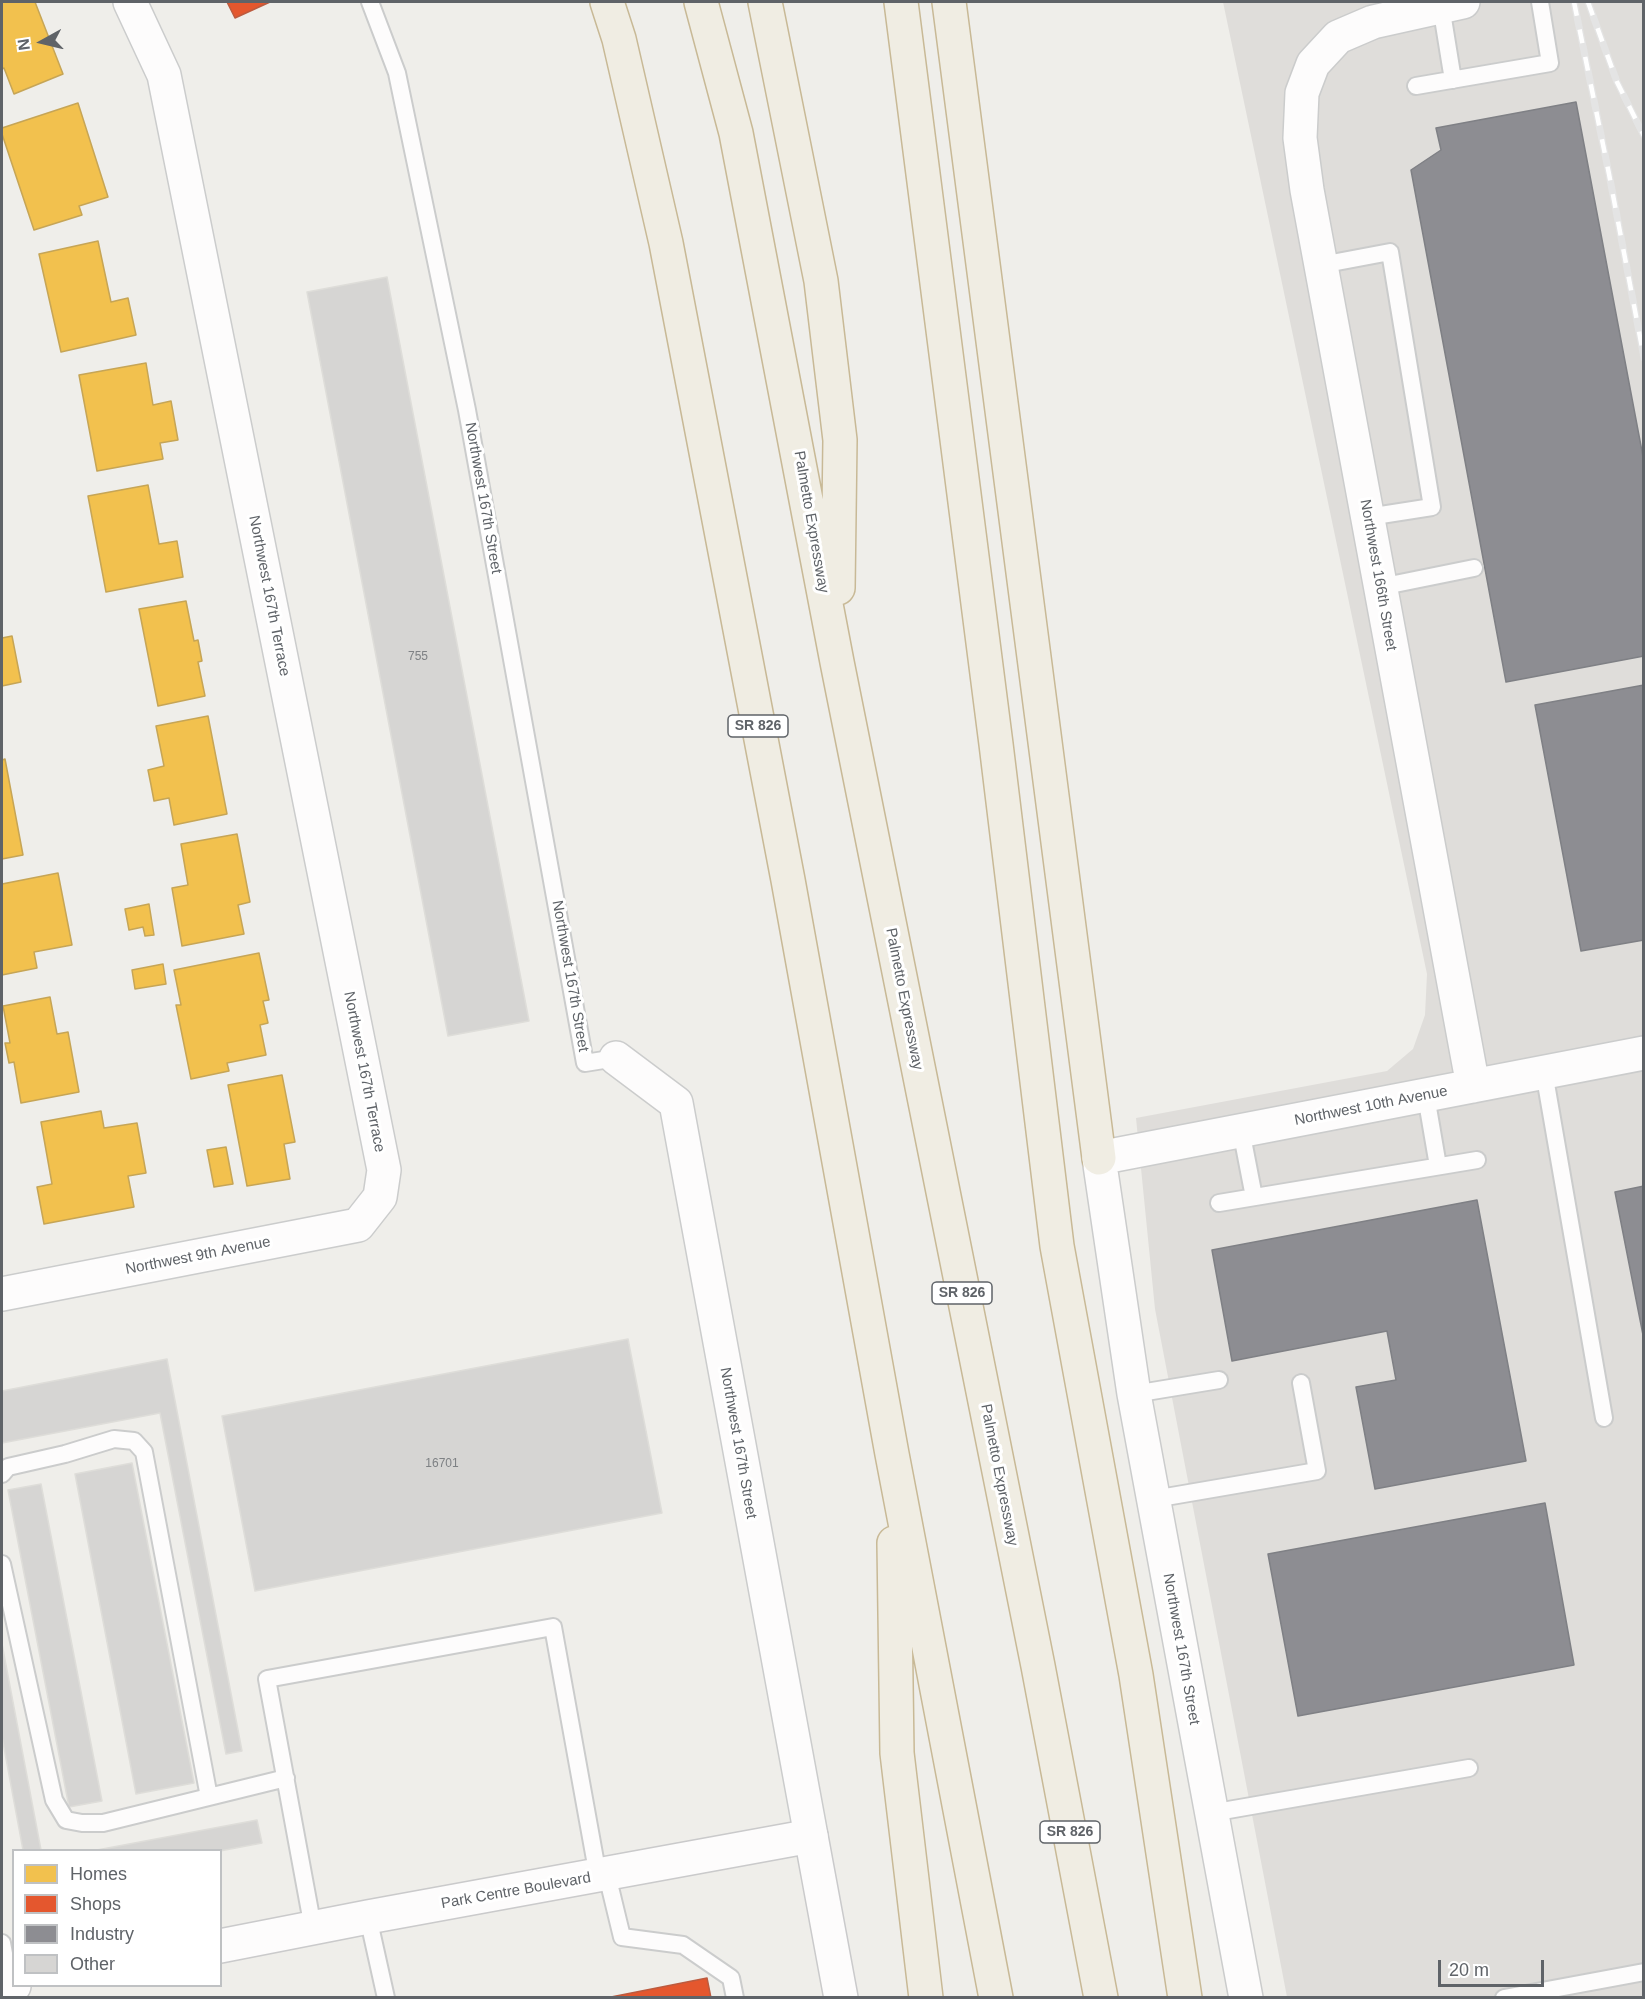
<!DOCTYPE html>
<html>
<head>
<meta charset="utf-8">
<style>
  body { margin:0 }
  #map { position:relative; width:1645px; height:1999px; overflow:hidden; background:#efeeea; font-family:Helvetica,sans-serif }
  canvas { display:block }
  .frame { position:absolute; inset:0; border:3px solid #5f6368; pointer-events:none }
  .legend { position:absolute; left:12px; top:1849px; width:210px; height:138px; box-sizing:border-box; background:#fff; border:2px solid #bfc1c3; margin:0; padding:8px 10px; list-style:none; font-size:18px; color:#5f6368 }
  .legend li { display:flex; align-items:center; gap:12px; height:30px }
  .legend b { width:30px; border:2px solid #bfc1c3 }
  .north { position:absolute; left:12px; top:12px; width:60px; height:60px; -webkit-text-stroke:4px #fff; paint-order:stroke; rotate:262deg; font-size:16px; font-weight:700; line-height:24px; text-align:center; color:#5f6368 }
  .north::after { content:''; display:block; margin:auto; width:21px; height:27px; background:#5f6368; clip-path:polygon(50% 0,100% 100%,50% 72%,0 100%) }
  .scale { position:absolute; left:1438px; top:1960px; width:106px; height:27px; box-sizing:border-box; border:3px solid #5f6368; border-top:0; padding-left:8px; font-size:18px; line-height:21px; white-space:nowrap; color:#5f6368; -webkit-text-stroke:4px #fff; paint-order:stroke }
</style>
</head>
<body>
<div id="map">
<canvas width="1645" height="1999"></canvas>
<div class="frame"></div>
<ul class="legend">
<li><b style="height:16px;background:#f2c14e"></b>Homes</li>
<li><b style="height:16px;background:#e4572e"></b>Shops</li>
<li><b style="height:16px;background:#8d8d92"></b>Industry</li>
<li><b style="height:16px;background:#d6d5d3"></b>Other</li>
</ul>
<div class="north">N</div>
<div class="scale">20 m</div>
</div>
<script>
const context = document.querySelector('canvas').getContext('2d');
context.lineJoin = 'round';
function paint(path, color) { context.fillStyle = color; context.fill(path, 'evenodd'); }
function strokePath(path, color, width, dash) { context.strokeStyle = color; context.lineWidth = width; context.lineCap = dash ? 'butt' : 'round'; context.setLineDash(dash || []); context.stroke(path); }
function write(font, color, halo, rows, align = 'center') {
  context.font = font + ' Helvetica,sans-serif'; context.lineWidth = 6; context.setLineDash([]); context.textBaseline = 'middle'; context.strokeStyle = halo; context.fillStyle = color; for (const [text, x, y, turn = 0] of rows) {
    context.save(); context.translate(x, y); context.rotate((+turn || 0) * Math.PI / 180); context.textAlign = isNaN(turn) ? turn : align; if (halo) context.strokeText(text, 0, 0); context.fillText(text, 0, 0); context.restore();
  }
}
paint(new Path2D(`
  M1223,2h420v1995h-356l-132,-688 -19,-191 251,-47 26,-22 12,-34 2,-41z`), '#dfddda');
const homes = new Path2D(`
  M2,2h33l28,72 -49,20 -10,-26 -2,1z
  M78,103l30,94 -29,9 3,9 -48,15 -32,-96v-6z
  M98,241l13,61 17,-4 8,37 -75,17 -22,-98z
  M146,363l7,42 18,-4 7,39 -18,3 3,16 -66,12 -18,-96z
  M148,485l11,59 18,-3 6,36 -77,15 -18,-96z
  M186,601l8,40 4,-1 4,21 -4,1 7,34 -47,10 -19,-97z
  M12,636l9,46 -19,4v-48z
  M208,716l19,98 -53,11 -5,-27 -15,3 -3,-16 -3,-15 16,-4 -8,-40z
  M5,759l18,96 -21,4v-99z
  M237,834l13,68 -12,3 6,29 -62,12 -10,-58 16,-3 -7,-41z
  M58,873l14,72 -38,7 3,16 -35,7v-91z
  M149,904l5,31 -9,1 -2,-9 -14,3 -4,-21z
  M259,953l10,47 -6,1 5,22 -8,2 6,30 -39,8 2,8 -38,8 -15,-74h5l-7,-35z
  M163,964l3,20 -31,5 -3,-19z
  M50,997l7,37 11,-2 11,60 -58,11 -7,-41 -5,1 -4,-20h5l-7,-37z
  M282,1075l13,67 -11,2 6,35 -43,7 -19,-101z
  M101,1111l3,17 33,-5 9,50 -18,3 6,31 -90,17 -7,-37 15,-3 -11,-62z
  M226,1147l7,37 -19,3 -7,-37z`);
paint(homes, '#f2c14e');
strokePath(homes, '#c6a556', 1.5);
const shops = new Path2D(`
  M227,2h43l-35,16z
  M707,1978l4,20h-105z`);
paint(shops, '#e4572e');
strokePath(shops, '#bc5b3f', 1.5);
const industry = new Path2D(`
  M1576,102l68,360v194l-138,26 -95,-512 30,-20 -5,-22z
  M1644,685v255l-63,11 -46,-246z
  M1644,1186v154l-29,-148z
  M1477,1200l49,261 -151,28 -19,-102 40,-7 -9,-49 -155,30 -20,-111z
  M1545,1503l29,162 -276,51 -30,-162z`);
paint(industry, '#8d8d92');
strokePath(industry, '#7f8085', 1.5);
const building = new Path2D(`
  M387,277l142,744 -81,15 -141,-744z
  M628,1339l34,174 -407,78 -33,-175z
  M167,1359l75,392 -16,3 -66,-341 -158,30v-52z
  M132,1463l62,320 -58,11 -61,-320z
  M41,1484l61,317 -33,6 -61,-317z
  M2,1644l39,206h-18l-21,-113z
  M257,1820l5,23 -42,8 -123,-1z`);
paint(building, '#d6d5d3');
strokePath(building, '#deddd9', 1.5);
const lane = new Path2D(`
  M370,2l27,71 70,337 118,653 31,-5
  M1441,6l12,74
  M1416,86l134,-23 -10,-61
  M1321,265l69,-13 42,255 -64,10
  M1380,587l94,-19
  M1544,1072l60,346
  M1426,1096l12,70
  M1241,1130l13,67
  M1219,1203l258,-43
  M1134,1394l85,-14
  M2,1474l6,-7 57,-13 49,-15 20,2 10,11 65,345
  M1154,1499l163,-28 -16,-88
  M2,1564l52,236 12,20 16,3h21l183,-45
  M1211,1813l258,-45
  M607,1875l15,62 61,8 48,33 4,20
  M368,1917l18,81
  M313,1928l-46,-249 286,-52 45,249
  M2,1943l8,43
  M1504,1998l140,-26`);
const street = new Path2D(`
  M1463,2l-90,20 -35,15 -25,27 -11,29 -2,45 7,52 166,896
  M616,1058l60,45 135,733
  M2,1294l356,-69 22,-28 4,-27 -220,-1095 -34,-73
  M1246,1998l-112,-604 -35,-236 545,-105`);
const secondary = new Path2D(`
  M220,1946l148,-29 443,-81 30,162
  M2,1988l12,-2`);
const highway = new Path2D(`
  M607,2l12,37 47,204 122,637 104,574 104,544
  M701,2l35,131 101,529 201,1004 63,332
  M765,2l56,279 19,159 -2,148
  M901,2l95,742 61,502 79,429 49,323
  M949,2l150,1156
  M894,1543l3,210 29,245`);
strokePath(lane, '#cbcccc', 20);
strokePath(street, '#cbcccc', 36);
strokePath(secondary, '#cacacb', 36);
strokePath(highway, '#c8b996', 36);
strokePath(lane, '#fdfcfc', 16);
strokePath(street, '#fdfcfc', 33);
strokePath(secondary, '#fdfcfc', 33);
strokePath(highway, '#f0ede3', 33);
const rail = new Path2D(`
  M1574,2l35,172 35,184
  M1588,2l29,80 27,54`);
strokePath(rail, '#e4e4e4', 7);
strokePath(rail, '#fff', 4.5, [14]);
write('12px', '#7e8184', null, [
  ["755",418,657],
  ["16701",442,1464]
]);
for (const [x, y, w] of [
  [758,726,60],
  [962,1293,60],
  [1070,1832,60]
]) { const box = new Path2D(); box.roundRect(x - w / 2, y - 11, w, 22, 4.5); context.fillStyle = '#fff'; context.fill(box); strokePath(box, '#5f6368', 1.5); }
write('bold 14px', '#5f6368', null, [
  ["SR 826",758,726],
  ["SR 826",962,1293],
  ["SR 826",1070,1832]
]);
write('15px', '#5f6368', '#fff', [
  ["Northwest 167th Street",483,498,80],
  ["Palmetto Expressway",811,522,80],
  ["Northwest 166th Street",1378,575,80],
  ["Northwest 167th Terrace",269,596,79],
  ["Northwest 167th Street",570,976,80],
  ["Palmetto Expressway",904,999,79],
  ["Northwest 167th Terrace",364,1072,79],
  ["Northwest 10th Avenue",1371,1106,-11],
  ["Northwest 9th Avenue",198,1256,-11],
  ["Northwest 167th Street",738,1443,80],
  ["Palmetto Expressway",999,1475,79],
  ["Northwest 167th Street",1181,1649,80],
  ["Park Centre Boulevard",516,1891,-10]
]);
</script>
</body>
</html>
